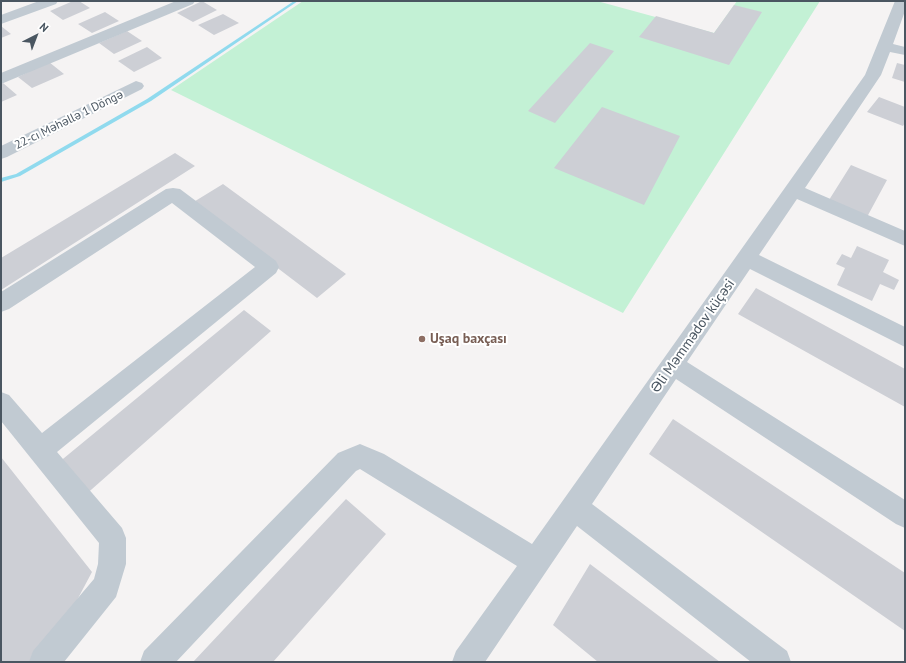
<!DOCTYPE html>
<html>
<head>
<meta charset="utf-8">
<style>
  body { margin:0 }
  #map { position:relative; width:906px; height:663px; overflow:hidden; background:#f5f3f3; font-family:"PT Sans",sans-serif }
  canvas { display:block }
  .frame { position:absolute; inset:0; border:2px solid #4a5661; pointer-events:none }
  .north { position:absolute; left:16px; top:16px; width:40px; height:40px; -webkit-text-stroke:3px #fff; paint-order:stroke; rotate:42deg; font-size:11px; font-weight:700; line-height:16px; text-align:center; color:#4a5661 }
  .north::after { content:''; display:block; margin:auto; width:14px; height:18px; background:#4a5661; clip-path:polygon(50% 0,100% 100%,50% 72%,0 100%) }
</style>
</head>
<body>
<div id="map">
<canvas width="906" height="663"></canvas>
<div class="frame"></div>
<div class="north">N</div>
</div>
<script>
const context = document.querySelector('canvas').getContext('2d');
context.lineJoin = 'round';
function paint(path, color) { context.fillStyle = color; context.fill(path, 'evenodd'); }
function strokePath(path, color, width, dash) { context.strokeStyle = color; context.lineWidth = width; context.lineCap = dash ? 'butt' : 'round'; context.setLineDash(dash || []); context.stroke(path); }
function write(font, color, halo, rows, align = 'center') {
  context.font = font + ' "PT Sans",sans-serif'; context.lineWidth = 4; context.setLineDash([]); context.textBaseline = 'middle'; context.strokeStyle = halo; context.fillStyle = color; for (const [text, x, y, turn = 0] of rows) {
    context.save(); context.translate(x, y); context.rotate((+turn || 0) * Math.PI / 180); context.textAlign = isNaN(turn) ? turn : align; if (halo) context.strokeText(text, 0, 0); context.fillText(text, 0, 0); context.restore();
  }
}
paint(new Path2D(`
  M303,1h294l117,32 23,-32h83l-197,312 -452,-223z`), '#c3f1d5');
paint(new Path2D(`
  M294,1h4l-147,100 -131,75 -19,6v-4l15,-4 131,-75z`), '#90daee');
paint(new Path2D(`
  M73,1h6l11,7 -27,12 -13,-9z
  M202,1l15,9 -24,12 -16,-9z
  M734,5l28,7 -33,53 -90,-28 17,-21 58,17z
  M105,12l14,9 -27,12 -14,-9z
  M223,14l16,9 -25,12 -16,-10z
  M1,26l10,8 -10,4z
  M127,31l15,10 -28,13 -15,-11z
  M590,43l24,8 -59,72 -27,-12z
  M147,47l15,11 -28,14 -16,-11z
  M49,62l15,12 -32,14 -14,-11z
  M897,63l8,2v17l-13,-4z
  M3,83l14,12 -16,7v-18z
  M879,97l26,10v16l-2,3 -36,-14z
  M602,107l78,29 -36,69 -90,-37z
  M175,153l20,13 -194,124v-32z
  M851,165l36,15 -20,37 -38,-17z
  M223,184l123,90 -29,24 -125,-95z
  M857,246l32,14 -6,12 16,8 -5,10 -14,-6 -8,17 -35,-16 8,-17 -9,-4 6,-10 9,4z
  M756,288l149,81v38l-167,-93z
  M244,310l27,21 -188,166 -25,-34z
  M673,419l232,154v58l-256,-177z
  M1,457l91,115 -32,60 -30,30h-29z
  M346,499l40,35 -113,128h-80z
  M590,564l130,98h-122l-45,-37z`), '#cdcfd5');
paint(new Path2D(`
  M39,1h19l-2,3 -55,20v-9z
  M176,1h19l-2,3 -192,80v-11z
  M895,1h10v10l-12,33 12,3v8l-15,-3 -9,23 -76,113 100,43v15l-108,-47 -38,56 146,72v20l-155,-78 -63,93 218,138v28l-9,-4 -220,-145 -84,125 195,147 4,11h-40l-174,-136 -92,136h-33l4,-11 61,-85 -157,-97 -4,2 -180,191h-36l4,-11 194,-198 22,-9 24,10 148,90 333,-469z
  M136,81l6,2 2,3 -2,3 -135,68 -6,2v-13z
  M173,188l7,1 96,72 3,6 -3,6 -219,179 65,76 4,10v26l-10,33 -52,65h-35l4,-11 61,-72 4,-15 1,-21 -98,-122v-29l8,3 33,38 213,-166 -83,-64 -163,106 -8,3v-20l165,-103z`), '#c1cad2');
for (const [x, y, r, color] of [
  [422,339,4,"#8d6e63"]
]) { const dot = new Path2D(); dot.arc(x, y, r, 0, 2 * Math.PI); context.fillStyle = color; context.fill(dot); strokePath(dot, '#fff', 1.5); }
write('12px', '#4a5661', '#fff', [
  ["22-cı Məhəllə 1 Döngə",69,120,-26]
]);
write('14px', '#4a5661', '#fff', [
  ["Əli Məmmədov küçəsi",693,336,-55]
]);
write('bold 14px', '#785e54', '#fff', [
  ["Uşaq baxçası",430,339]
], 'left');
</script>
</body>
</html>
